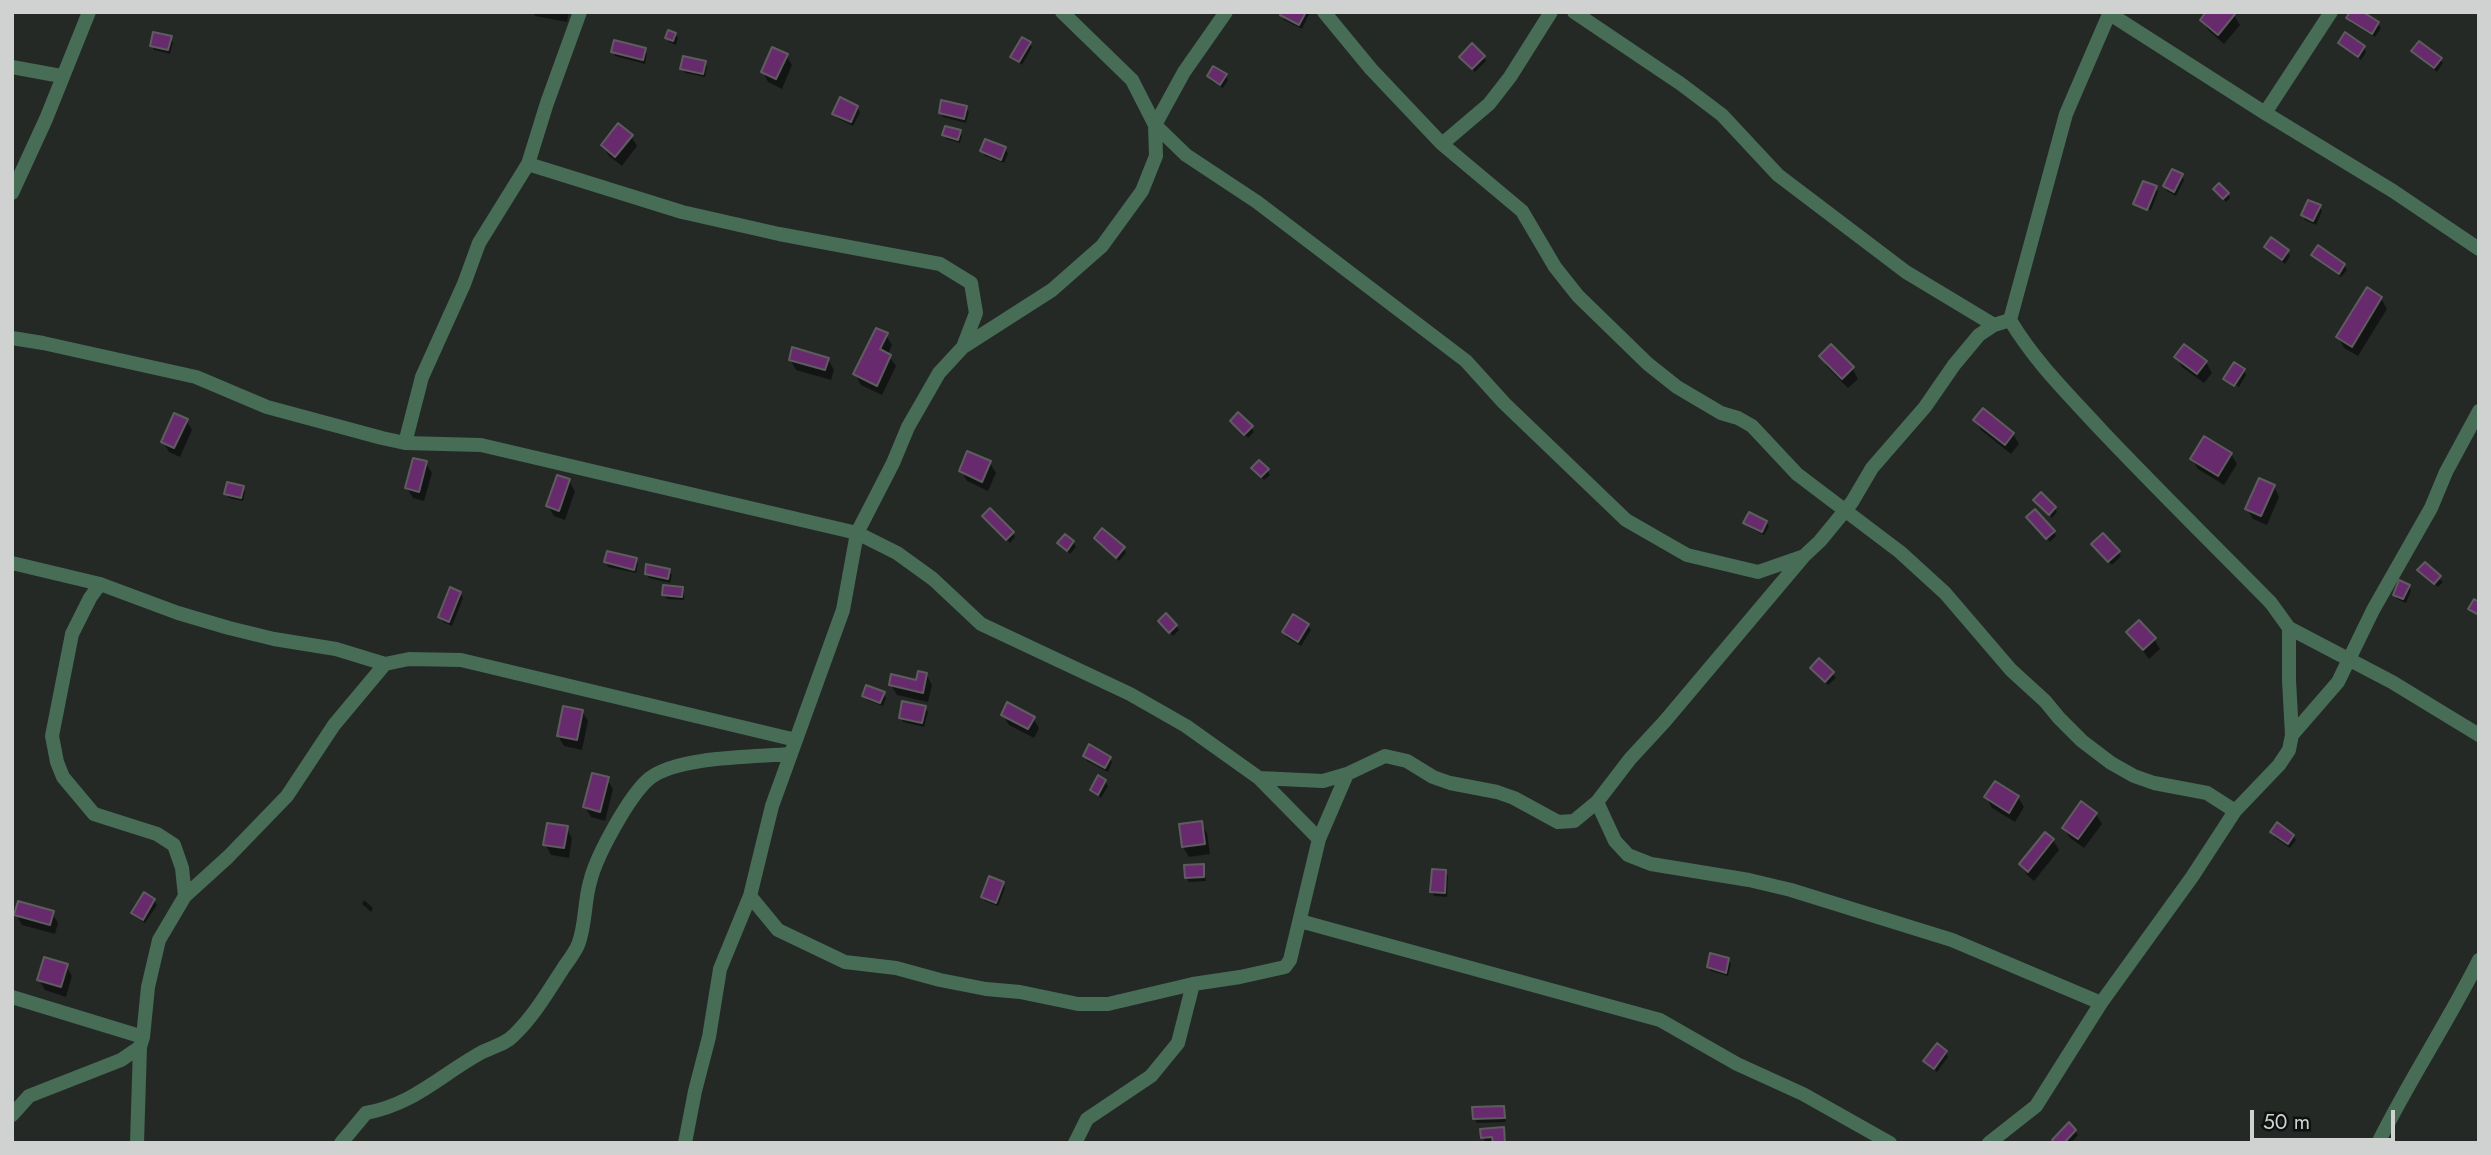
<!DOCTYPE html>
<html>
<head>
<meta charset="utf-8">
<style>
  body { margin:0 }
  #map { position:relative; width:2491px; height:1155px; overflow:hidden; background:#252926; font-family:Jost,sans-serif }
  canvas { display:block }
  .frame { position:absolute; inset:0; border:14px solid #cfd2d0; pointer-events:none }
  .scale { position:absolute; left:2250px; top:1110px; width:145px; height:32px; box-sizing:border-box; border:4px solid #cfd2d0; border-top:0; padding-left:9px; font-size:21px; line-height:24px; white-space:nowrap; color:#cfd2d0; -webkit-text-stroke:5px #0f1110; paint-order:stroke }
</style>
</head>
<body>
<div id="map">
<canvas width="2491" height="1155"></canvas>
<div class="frame"></div>
<div class="scale">50 m</div>
</div>
<script>
const context = document.querySelector('canvas').getContext('2d');
context.lineJoin = 'round';
function paint(path, color) { context.fillStyle = color; context.fill(path, 'evenodd'); }
function strokePath(path, color, width, dash) { context.strokeStyle = color; context.lineWidth = width; context.lineCap = dash ? 'butt' : 'round'; context.setLineDash(dash || []); context.stroke(path); }
paint(new Path2D(`
  M533,12h36l-2,10 -32,-6z
  M1283,12h25l1,2 -7,15 -18,-9 -2,-5z
  M2234,15l6,10 -16,19 -16,-14 -6,-10z
  M2348,18l30,6 3,4 -6,9 -24,-14z
  M675,34l3,4 -2,7 -7,-3 -3,-4z
  M170,38l3,4 -3,12 -16,-4 -2,-5z
  M1029,43l3,4 -10,18 -10,-8z
  M2340,43l24,4 2,5 -5,8 -19,-13z
  M645,49l2,5 -2,10 -30,-8 -2,-5z
  M2413,52l27,7 3,4 -6,9z
  M786,55l6,10 -10,24 -14,-7 -5,-10z
  M1484,57l2,4 -11,11 -11,-11z
  M705,63l2,4 -2,10 -20,-4 -3,-5z
  M1226,75l2,5 -5,8 -12,-7 -2,-5z
  M857,107l3,5 -7,14 -16,-8 -3,-4z
  M966,108l3,4 -3,11 -23,-6 -2,-4z
  M960,132l2,4 -2,7 -13,-4 -3,-4z
  M631,136l6,10 -15,20 -13,-10 -6,-10z
  M1005,149l3,4 -4,10 -19,-7 -3,-5z
  M2182,176l2,4 -8,16 -9,-5 -2,-5z
  M2156,188l2,4 -7,18 -15,-6v2l-1,-2z
  M2215,189l13,5 2,4 -4,4z
  M2319,207l3,4 -6,14 -11,-5 -2,-5z
  M2266,247l22,5 2,4 -5,8z
  M2313,255l31,10 3,5 -6,7 -25,-18z
  M2368,290l13,8 6,11 -29,47 -14,-8 -6,-11z
  M886,335l6,10 -4,10 8,11 -14,29 -21,-10 -6,-11z
  M2185,346l21,16 6,11 -8,10 -22,-16 -6,-10z
  M1821,356l31,12 6,11 -10,9 -21,-21z
  M790,359h38l6,11 -3,10 -35,-10z
  M2244,371l2,4 -7,12 -14,-8z
  M186,420l6,10 -12,27 -11,-5 -6,-10z
  M1975,420l38,14 6,10 -8,10 -30,-24z
  M1232,422l19,5 3,5 -6,6z
  M2231,454l6,10 -13,21 -26,-16 -6,-10z
  M426,463l6,10 -8,28 -11,-3 -6,-10z
  M990,463l6,10 -8,18 -21,-10 -6,-10z
  M1253,468l14,2 3,5 -6,5z
  M569,481l6,10 -10,29 -11,-4 -6,-10z
  M2274,486l5,11 -12,28 -14,-6 -6,-10z
  M243,488l2,4 -2,9 -14,-3 -3,-4z
  M2035,500l20,8 2,4 -5,6z
  M987,521l26,12 2,4 -5,6z
  M1745,522h21l3,4 -5,9 -16,-8z
  M2031,522l23,10 2,4 -6,6z
  M1096,538l28,10 2,5 -7,8z
  M1073,542l3,5 -6,7 -11,-10z
  M2096,549l22,3 3,4 -9,9z
  M636,559l2,5 -2,9 -28,-6 -2,-5z
  M2425,564l18,18 -5,5 -18,-17z
  M669,571l3,4 -2,8 -21,-5 -3,-4z
  M2409,586l2,5 -5,12 -9,-4 -2,-5z
  M682,588l2,5v7l-17,-1 -3,-4z
  M460,593l3,5 -11,28 -9,-4 -3,-5z
  M1160,621l16,5 3,4 -6,6z
  M1308,625l3,5 -10,16 -15,-9 -2,-5z
  M2128,632l26,7 6,10 -11,10z
  M1819,660l17,18 -8,7 -13,-13z
  M926,674l6,11 -4,17 -31,-7 -6,-10 26,-3z
  M884,694l2,4 -3,8 -16,-6 -3,-4z
  M925,708l3,4 -4,15 -21,-5 -2,-5z
  M582,711l6,10 -6,29 -18,-4 -6,-10z
  M1003,715l30,3 6,10 -5,10 -25,-13z
  M1085,756l25,2 2,4 -4,10 -21,-11z
  M607,779l6,10 -8,32 -14,-4 -6,-10z
  M1105,781l3,5 -7,12 -9,-8z
  M1986,797h32l6,10 -9,15 -23,-14z
  M2096,814l6,10 -18,24 -14,-10 -6,-10z
  M1201,823l6,10 3,21 -21,3 -6,-10z
  M566,828l6,10 -3,20 -18,-3 -6,-11z
  M2272,832l21,4 3,4 -6,8 -16,-11z
  M2053,840l6,10 -25,31 -7,-6 -6,-10z
  M1203,866l3,15 -17,1 -3,-5z
  M1445,871l3,5 -1,21 -13,-1 -2,-4z
  M1003,883l2,5 -7,18 -13,-5 -2,-4z
  M154,900l3,5 -12,18 -9,-6 -3,-4z
  M364,900l9,8 -2,4 -9,-8z
  M52,913l6,10 -3,11 -33,-9 -6,-11z
  M1728,959l3,5 -3,12 -17,-5 -3,-4z
  M66,966l6,10 -6,21 -21,-7 -6,-10z
  M1946,1052l2,5 -11,15 -12,-11z
  M1503,1107l3,15 -29,1 -3,-5z
  M1503,1129l4,14 -22,-1 -2,-5z
  M2075,1131l3,4 -7,8h-15z`), '#0007');
const building = new Path2D(`
  M1281,12h25l-7,13 -19,-10z
  M2206,12h28l1,2 -17,21 -18,-15z
  M2350,12h13l16,10 -7,12 -26,-16z
  M668,30l8,3 -3,8 -8,-3z
  M153,32l19,4 -4,14 -18,-4z
  M2345,32l20,14 -7,11 -20,-14z
  M1022,37l9,5 -12,20 -9,-5z
  M614,40l32,8 -3,12 -32,-8z
  M2419,41l23,17 -8,10 -23,-17z
  M1472,43l13,13 -13,13 -13,-12z
  M772,47l16,7 -12,25 -15,-7z
  M683,56l23,5 -3,13 -23,-5z
  M1213,66l14,8 -7,11 -13,-9z
  M840,97l18,9 -7,16 -19,-8z
  M941,100l26,6 -3,13 -25,-6z
  M618,123l15,12 -18,22 -14,-12z
  M945,126l16,4 -3,10 -16,-5z
  M985,139l21,8 -5,13 -21,-9z
  M2172,169l11,5 -9,18 -11,-6z
  M2143,181l14,5 -10,24 -14,-6z
  M2219,183l10,10 -6,6 -10,-10z
  M2308,200l13,5 -8,16 -12,-6z
  M2271,237l18,13 -7,10 -18,-13z
  M2318,245l27,19 -6,10 -28,-19z
  M2367,287l15,10 -30,50 -16,-10z
  M876,328l12,5 -8,16 11,6 -14,31 -24,-12z
  M1831,344l23,23 -12,12 -23,-23z
  M2184,344l23,17 -10,13 -23,-17z
  M792,347l37,11 -4,12 -36,-10z
  M2234,362l11,7 -11,17 -11,-7z
  M1983,408l31,25 -9,12 -32,-25z
  M1238,412l15,14 -9,9 -14,-14z
  M174,413l14,6 -14,29 -13,-6z
  M2204,436l28,17 -14,23 -28,-17z
  M967,451l24,10 -9,21 -23,-11z
  M413,458l14,3 -8,31 -14,-4z
  M1259,460l10,9 -8,8 -10,-9z
  M557,475l13,4 -11,32 -13,-5z
  M2259,478l16,7 -14,31 -16,-7z
  M227,482l17,4 -3,12 -17,-4z
  M2041,492l15,15 -7,8 -16,-15z
  M990,508l24,24 -8,8 -24,-24z
  M2035,509l20,22 -9,8 -20,-22z
  M1749,512l18,9 -5,11 -19,-9z
  M1102,528l23,19 -9,11 -22,-20z
  M2103,533l17,18 -12,11 -17,-18z
  M1065,534l9,7 -7,10 -10,-8z
  M607,551l30,7 -3,12 -30,-8z
  M2425,562l16,14 -7,8 -17,-14z
  M646,564l24,5 -2,10 -23,-5z
  M2399,580l11,5 -7,14 -10,-4z
  M663,585l20,2 -1,10 -20,-2z
  M450,587l11,5 -12,30 -11,-5z
  M2474,599l5,3v13l-11,-6z
  M1166,613l11,12 -8,8 -11,-12z
  M1293,614l16,10 -11,18 -16,-10z
  M2139,620l17,18 -13,12 -17,-18z
  M1819,658l15,14 -9,10 -15,-14z
  M918,671l9,2 -4,20 -34,-8 2,-11 25,6z
  M866,685l19,7 -5,11 -18,-7z
  M902,701l24,5 -4,17 -23,-5z
  M1007,702l28,15 -7,12 -27,-14z
  M563,706l20,4 -6,30 -20,-4z
  M1089,744l22,13 -6,11 -22,-12z
  M592,773l17,4 -9,35 -17,-5z
  M1098,775l8,5 -8,15 -8,-5z
  M1995,781l24,15 -10,17 -25,-16z
  M2081,801l16,12 -19,26 -16,-11z
  M1202,821l3,23 -23,3 -3,-23z
  M2277,822l17,13 -6,9 -18,-12z
  M547,823l21,3 -4,22 -21,-3z
  M2045,832l9,7 -26,33 -9,-8z
  M1204,864v13l-19,1 -1,-13z
  M1432,869l14,1 -1,23 -15,-1z
  M989,876l15,6 -8,21 -15,-6z
  M144,892l11,7 -12,21 -12,-7z
  M18,901l36,10 -4,14 -36,-10z
  M1710,953l19,5 -3,15 -19,-6z
  M44,957l24,7 -7,23 -24,-7z
  M1937,1043l10,8 -13,18 -11,-8z
  M1504,1106l1,12 -32,1 -1,-12z
  M2069,1122l7,8 -12,13h-9l-3,-3z
  M1504,1127l1,16h-12l-1,-6 -11,1 -1,-9z`);
paint(building, '#672b6d');
strokePath(building, '#5f5c5f', 2);
strokePath(new Path2D(`
  M580,12l-33,91 -19,61 154,48 97,22 161,30 31,19 5,30 -13,34
  M1062,12l70,68 23,45 31,30 71,47 209,159 38,42 122,117 61,35 71,17 46,-16 16,-15 32,-39 20,-34 53,-61 29,-42 25,-30 15,-10 16,-5
  M1324,12l47,57 71,75 80,67 33,56 23,29 70,68 29,23 44,26 17,5 14,8 45,48 103,78 45,41 66,77 34,31 14,17 23,23 29,22 23,13 20,7 53,10 28,18
  M1574,12l107,72 41,31 56,60 128,97 88,53
  M2110,14l155,99 128,78 86,58
  M12,67l49,9
  M2265,113l66,-101
  M1442,144l47,-40 21,-27 41,-65
  M12,193l34,-74 43,-107
  M12,338l31,5 153,34 71,30 115,31 23,5 76,2 376,88 40,20 36,26 48,45 149,70 56,32 73,52 64,3 24,-7 38,-18 22,5 26,16 17,6 47,9 17,6 44,24 16,-1 23,-19 33,-43 35,-38 139,-165
  M405,443l17,-66 42,-93 15,-41 49,-79
  M12,563l88,21 78,29 51,15 45,11 62,10 49,15
  M100,584l-10,14 -18,36 -20,102 5,26 6,15 31,37 63,20 17,11 8,23 3,28
  M2289,628l103,54 87,53
  M2292,735l46,-53 35,-72 58,-102 15,-36 33,-61
  M1259,778l60,61
  M1597,802l18,39 13,14 23,9 98,16 42,10 161,50 149,63
  M750,896l28,34 67,32 51,6 44,12 46,9 34,3 58,12h30l85,-20
  M1300,921l360,99 77,44 66,30 87,49
  M12,997l131,40
  M12,1115l17,-19 92,-36 19,-13 3,-10 5,-50 11,-47 26,-44 43,-39 59,-61 47,-71 51,-61 24,-5 52,1 335,80
  M137,1143l3,-96
  M341,1143l25,-30c47,-9 71,-35 111,-58 11,-7 28,-10 37,-20 20,-19 35,-45 50,-68 5,-7 11,-15 14,-22 8,-20 6,-43 12,-63 6,-26 40,-88 60,-104 29,-22 104,-21 140,-24
  M685,1143l10,-52 14,-54 11,-68 30,-73 22,-90 71,-196 14,-77 36,-70 15,-36 31,-54 24,-26 89,-57 50,-44 40,-55 14,-35 -1,-31 29,-53 42,-60
  M1075,1143l12,-24 64,-43 27,-33 15,-59 47,-7 45,-10 5,-7 29,-121 28,-65
  M1989,1143l47,-37 65,-103 91,-126 43,-66 44,-46 10,-15 3,-15 -3,-55v-52l-18,-25c-56,-57 -114,-114 -169,-172 -33,-36 -67,-69 -92,-111l56,-206 44,-102
  M2378,1143c31,-63 70,-121 101,-183`), '#476d56', 14);
</script>
</body>
</html>
